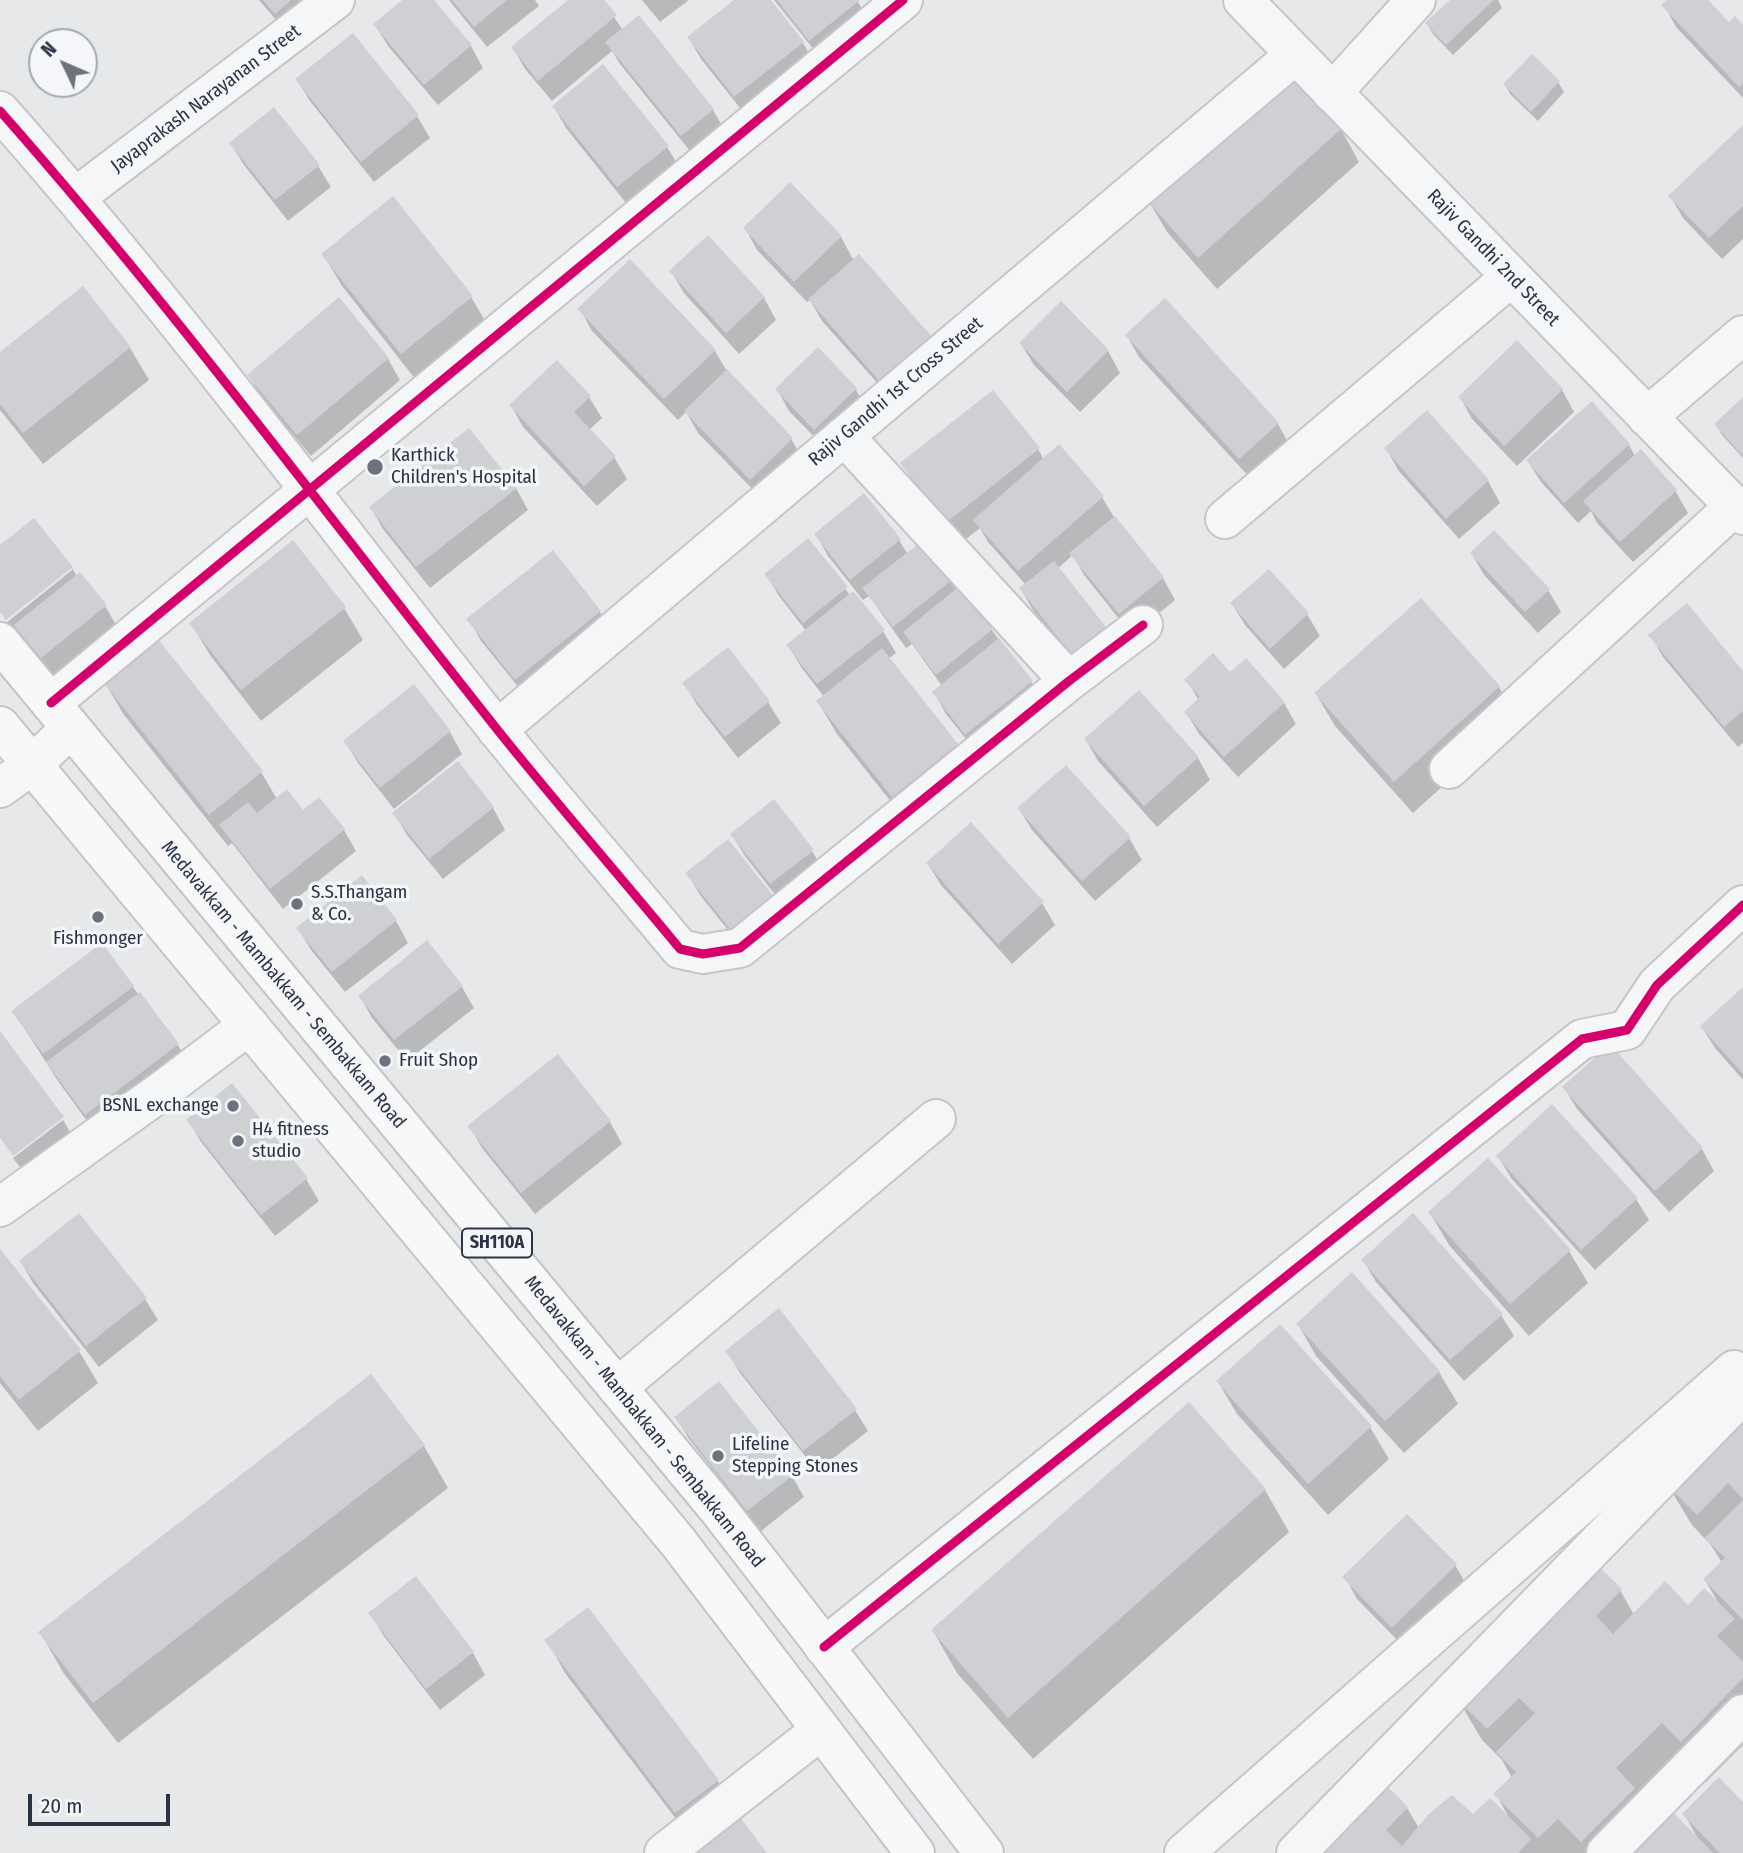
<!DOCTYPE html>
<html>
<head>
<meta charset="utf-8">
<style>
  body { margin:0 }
  #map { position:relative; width:1743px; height:1853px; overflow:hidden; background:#e6e8ea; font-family:"Fira Sans Condensed",sans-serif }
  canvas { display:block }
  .north { position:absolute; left:28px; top:28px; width:70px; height:70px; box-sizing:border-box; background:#f4f6f9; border:2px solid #a4a8b1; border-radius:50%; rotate:314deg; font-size:19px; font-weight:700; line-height:28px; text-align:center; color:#2b3445 }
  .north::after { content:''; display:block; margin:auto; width:24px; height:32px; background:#6c737f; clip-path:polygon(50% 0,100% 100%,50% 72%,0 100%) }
  .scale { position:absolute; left:28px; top:1794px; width:142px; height:32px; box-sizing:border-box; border:4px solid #2b3445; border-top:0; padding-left:9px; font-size:21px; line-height:24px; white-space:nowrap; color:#2b3445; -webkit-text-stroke:5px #f4f6f9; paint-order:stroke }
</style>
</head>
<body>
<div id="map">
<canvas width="1743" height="1853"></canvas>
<div class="north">N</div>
<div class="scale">20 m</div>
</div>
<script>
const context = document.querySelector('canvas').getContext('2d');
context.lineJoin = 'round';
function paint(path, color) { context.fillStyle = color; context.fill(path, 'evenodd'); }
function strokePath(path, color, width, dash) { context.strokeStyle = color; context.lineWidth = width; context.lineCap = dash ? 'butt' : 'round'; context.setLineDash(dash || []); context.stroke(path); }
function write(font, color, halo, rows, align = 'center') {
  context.font = font + ' "Fira Sans Condensed",sans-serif'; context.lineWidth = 7; context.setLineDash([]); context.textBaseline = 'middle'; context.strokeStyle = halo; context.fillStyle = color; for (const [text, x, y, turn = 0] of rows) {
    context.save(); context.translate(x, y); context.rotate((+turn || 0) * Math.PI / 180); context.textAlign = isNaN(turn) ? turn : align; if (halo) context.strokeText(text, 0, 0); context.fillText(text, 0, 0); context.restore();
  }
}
paint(new Path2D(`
  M259,0h58l-29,34z
  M405,0h27l39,46 12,22 -45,37 -50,-59 -13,-21z
  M449,0h86l4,6 -52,41z
  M571,0h31l21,30 90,80 12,21 -31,25 -74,-92 -8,-13 -60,50 -27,-32 -12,-21z
  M642,0h47l-29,22z
  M736,0h33l34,43 12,21 -67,54 -47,-59 -12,-21z
  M774,0h83l13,23 -47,38z
  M1452,0h46l4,8 -49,47 -20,-21 -6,-10z
  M1669,0h36l24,25 14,2v71l-67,-71 -12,-22z
  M353,35l64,81 13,22 -56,44 -64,-81 -13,-21z
  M1291,73l50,56 18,33 -142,127 -50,-57 -19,-32z
  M1558,82l6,10 -26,29 -27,-26 -6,-10z
  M554,107l113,40 13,21 -50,40 -64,-80z
  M1743,128v111l-21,20 -39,-41 -13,-22z
  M231,144l87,22 13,21 -43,34 -44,-56z
  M790,185l51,52 13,24 42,143 -74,-83 -12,-21 -3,2 -50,-52 -12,-22z
  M323,254l148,43 19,32 -70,56 -78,-99z
  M671,271l93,27 12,22 -37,34 -55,-61z
  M1165,301l113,123 12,22 -38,34 -113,-123 -12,-21z
  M1061,304l47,47 12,22 -40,39 -46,-47 -13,-21z
  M580,309l135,42 13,22 63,66 13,22 -41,39 -65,-67 -12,-21 -8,8 -86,-89z
  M130,348l19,32 -106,84 -43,-54v-55z
  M818,350l38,40 12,21 -41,39 -38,-39 -12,-22z
  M388,359l12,21 -89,76 -50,-59 -12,-22z
  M1562,390l12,22 -57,54 -45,-47 -12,-22z
  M589,397l13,21 -13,12 25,27 13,22 -30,27 -74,-79 -12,-22z
  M1743,399v59l-21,-23 -6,-10z
  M1427,412l61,69 12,22 -41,36 -61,-69 -12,-22z
  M1629,445l6,11 5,-5 36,41 12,21 -55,49 -36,-39 -6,-12 -13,12 -37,-41 -13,-21z
  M1038,449l6,11 58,37 13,22 48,59 12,22 -43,35 -48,-60 -11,-20 -16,14 48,59 12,22 -31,25 -53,-65 -12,-21 5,-4 -38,-43 -8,-14 -19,15 -46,-58 -12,-21z
  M516,488l12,22 -98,78 -47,-59 -12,-21z
  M816,534l83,6 9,15 44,25 5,10 3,-2 71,94 13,21 -65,52 -33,-41 -12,-22 8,-6 -30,-42 -6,4 -37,-52 -6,4 -35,-44z
  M808,541l42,54 33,36 13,22 -8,6 69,86 18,32 -63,51 -75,-94 -19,-32 6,-5 -23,-30 -13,-22 18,-14 -27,-35 -13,-22z
  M1472,554l76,36 13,22 -23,21 -54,-58z
  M72,568l5,9 28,29 13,22 -64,50 -30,-40 -4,3 -14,-18 66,-53z
  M1420,600l79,87 18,32 -104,94 -78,-87 -19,-32z
  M1232,604l75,10 13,22 -36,33 -39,-44z
  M344,608l19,32 -102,81 -51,-66 -19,-32z
  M600,612l12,21 -83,67 -48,-59 -12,-22z
  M1651,636l92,38v69l-5,4 -75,-90z
  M1230,675l54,28 12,21 -58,53 -39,-43 -13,-22 13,-11 -12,-21z
  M105,683l156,89 16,27 67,31 12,21 -73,58 -51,-66 -4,3 -104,-131z
  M685,684l83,18 13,21 -43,35 -41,-53z
  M414,687l36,45 12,22 -68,55 -36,-46 -13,-22z
  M1086,740l112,18 12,22 -53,47 -59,-66z
  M457,763l36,45 12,22 -62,49 -36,-44 -13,-22z
  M1019,809l110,29 13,22 -47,41 -63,-71z
  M732,835l80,16 13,21 -42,33 -38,-49z
  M728,841l19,113 -47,-59 -13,-22z
  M928,864l114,39 13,22 -43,39 -71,-79z
  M396,921l12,22 -63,49 -34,-42 -13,-22z
  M132,986l46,59 12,22 -92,69 -38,-52 -47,-73z
  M462,987l12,21 -67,53 -35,-43 -12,-22z
  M1743,990v90l-28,-32 -13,-21z
  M557,1057l53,65 12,22 -87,70 -53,-66 -12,-21z
  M1564,1087l138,62 12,22 -45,41 -92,-103z
  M63,1120l12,20 -48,36 -14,-18z
  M189,1121l117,58 13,22 -44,35 -74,-94z
  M1498,1156l138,43 13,21 -54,50 -84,-92z
  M1430,1213l139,38 19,32 -59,53 -80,-91z
  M0,1251l79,100 19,32 -60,48 -38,-48z
  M1363,1260l138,55 13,21 -50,45 -88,-99z
  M21,1262l124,37 13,21 -59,47 -66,-84z
  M1298,1324l141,48 19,32 -54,49 -88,-97z
  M727,1351l128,59 13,21 -51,40 -77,-98z
  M1218,1382l152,45 19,32 -61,56 -91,-101z
  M1189,1404l76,86 24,42 -256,227 -76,-86 -24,-42z
  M1743,1407v338l-37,37 -19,-18 -43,42 53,31 -13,-23 59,-10v49h-432l96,-45 12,20 54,-11 36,1 -13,-24 16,-16 -10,-18 -20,-20 -25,-42 163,-108 14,25 85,-11 -14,-24 17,-17 -11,-18 -19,-20 -25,-41z
  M676,1417l116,59 12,21 -43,34 -72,-92z
  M424,1446l24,42 -330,255 -54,-69 -24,-42z
  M1455,1565l13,22 -63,61 -48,-49 -12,-22z
  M371,1613l102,40 12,22 -45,35 -57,-75z
  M547,1640l171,141 18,32 -41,31 -130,-171z`), '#0003');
paint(new Path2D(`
  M263,0h28l-16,14z
  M402,0h32l38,45 -48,40 -51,-61z
  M452,0h55l-33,27z
  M568,0h36l13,15 -79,66 -27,-34z
  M734,0h37l33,42 -70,55 -47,-60z
  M777,0h83l-51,41z
  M1450,0h44l-48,45 -21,-22z
  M1667,0h41l21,22 6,-6 8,9v58l-4,4 -78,-82z
  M639,15l75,94 -33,27 -76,-94z
  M353,33l66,82 -58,47 -66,-83z
  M1532,54l28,27 -29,31 -28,-28z
  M603,64l66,82 -52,41 -65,-81z
  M1291,70l51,58 -144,130 -52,-59z
  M274,107l46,58 -45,35 -46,-57z
  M1743,125v81l-34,32 -41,-42z
  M790,182l52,54 -48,46 -51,-54z
  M393,196l80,100 -72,58 -80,-100z
  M708,235l57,62 -39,36 -57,-62z
  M859,254l75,85 -52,45 -74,-85z
  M630,259l86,91 -52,49 -87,-90z
  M83,286l48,61 -108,86 -23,-29v-52z
  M339,297l50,61 -92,77 -50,-60z
  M1165,298l114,125 -40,36 -114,-124z
  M1061,301l48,49 -42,42 -48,-49z
  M1517,340l46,49 -59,57 -46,-49z
  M818,347l39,41 -43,42 -39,-41z
  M557,360l34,36 -17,16 42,44 -32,30 -75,-81z
  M727,369l66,69 -43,42 -66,-69z
  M993,390l47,58 -93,74 -47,-59z
  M1743,397v59l-29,-32z
  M1592,401l38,43 -66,59 -38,-43z
  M1427,410l62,70 -43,39 -62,-71z
  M469,428l48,60 -101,79 -47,-60z
  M1059,444l45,52 -86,75 -45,-51z
  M1641,449l36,41 -57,52 -37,-41z
  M864,493l37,46 -51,41 -36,-46z
  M1115,516l49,61 -45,37 -50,-61z
  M34,518l39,49 -67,53 -6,-8v-67z
  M1494,530l56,59 -25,23 -55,-59z
  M808,538l40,49 -45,36 -39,-49z
  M293,540l53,67 -105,83 -52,-67z
  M922,541l31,38 -60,48 -31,-39z
  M553,550l48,61 -86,69 -49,-61z
  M1054,561l52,66 -34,28 -53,-67z
  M1269,569l40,44 -39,36 -40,-46z
  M80,572l27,33 -66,53 -27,-33z
  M961,585l33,43 -58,47 -33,-43z
  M853,591l32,39 -68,54 -31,-39z
  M1421,598l79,88 -106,96 -80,-89z
  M1687,603l56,68v40l-19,16 -76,-92z
  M999,638l34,43 -68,54 -33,-43z
  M158,639l105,132 -54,44 -106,-133z
  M728,647l42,54 -45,36 -43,-54z
  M882,648l76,96 -66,53 -76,-96z
  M1213,653l17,19 16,-14 39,44 -61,55 -40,-45 16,-15 -16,-17z
  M414,684l37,47 -71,57 -37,-47z
  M1139,690l60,67 -55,49 -60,-67z
  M458,761l36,46 -65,52 -37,-46z
  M1066,765l65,72 -49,44 -65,-73z
  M287,789l16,21 16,-13 26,32 -75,60 -51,-64 29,-23 9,11z
  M774,799l40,51 -44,34 -40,-50z
  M971,822l73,80 -46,42 -72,-81z
  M728,839l48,60 -43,34 -48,-60z
  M362,875l35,45 -65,52 -36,-44z
  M427,940l36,46 -69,54 -36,-44z
  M102,943l32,43 -91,68 -32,-43z
  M1743,987v87l-43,-48z
  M140,992l39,52 -94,71 -39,-53z
  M0,1031l64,86 -51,39 -13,-18z
  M1610,1044l93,104 -48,43 -93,-104z
  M558,1054l53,67 -90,72 -54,-67z
  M232,1083l76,95 -47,37 -75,-95z
  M1552,1104l86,94 -57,52 -85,-94z
  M1488,1158l83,92 -61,54 -82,-92z
  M79,1213l68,85 -61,48 -67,-85z
  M1413,1213l90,101 -53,46 -89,-100z
  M0,1249l81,101 -62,50 -19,-24z
  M1352,1272l88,99 -55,50 -89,-97z
  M779,1308l78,101 -54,42 -78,-100z
  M1280,1324l92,102 -64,58 -92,-103z
  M371,1374l54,71 -332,258 -55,-71z
  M719,1381l74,94 -46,36 -73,-94z
  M1189,1402l77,87 -258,229 -77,-88z
  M1743,1405v94l-15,-16 -31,32 -32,-32z
  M1743,1500v120l-40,-41 22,-21 -20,-20z
  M1407,1514l50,50 -65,64 -50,-51z
  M1592,1560l30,29 -26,27 17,18 52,-53 23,24 16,-17 31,31 -18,17 26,26v16l-62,64 -19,-19 -46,45 19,20 -54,54 -23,-23 -20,19 -45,-44 23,-22 -20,-20 39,-39 -16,-15 -32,31 -32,-32z
  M416,1576l58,76 -48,37 -58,-76z
  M588,1607l131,173 -44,33 -131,-173z
  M1719,1777l24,25v51h-23l-38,-39z
  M1381,1780l27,27 -22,23 16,16 26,-31 24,-20 21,19 17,-16 41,41 -13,14h-209z
  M1673,1812l40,41h-82z
  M740,1817l27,36h-69l-2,-2z`), '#ced0d3');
const minor = new Path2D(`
  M1243,0l500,515
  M1332,93l84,-93
  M0,111c175,198 332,411 496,617 60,75 123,147 184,221l23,5 37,-6 329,-267 74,-56
  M76,197l259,-197
  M1647,417l96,-82
  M844,436l225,245
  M1225,519l286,-242
  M51,703l852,-703
  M497,730l798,-675
  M1449,769l286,-263
  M0,788l32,-23 39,-37
  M0,1207l163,-117 86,-65
  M618,1387l318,-268
  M824,1647l758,-608 45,-9 30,-45 86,-80
  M664,1853l157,-123
  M1184,1853l550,-483
  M1296,1853l447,-459
  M1606,1853l137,-139`);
const major = new Path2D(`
  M0,642l718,867 266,344
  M0,726l678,816 237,311`);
strokePath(minor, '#c4c6c8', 42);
strokePath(major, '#c2c5c8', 42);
strokePath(minor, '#f5f6f7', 38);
strokePath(major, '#f8f8f8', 38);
strokePath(new Path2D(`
  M0,111c175,198 332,411 496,617 60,75 123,147 184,221l23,5 37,-6 329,-267 74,-56
  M51,703l852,-703
  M824,1647l758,-608 45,-9 30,-45 86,-80`), '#d6006c', 9);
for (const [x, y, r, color] of [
  [375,467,9,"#6c737f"],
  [297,904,7,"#6c737f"],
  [98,917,7,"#6c737f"],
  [385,1061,7,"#6c737f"],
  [233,1106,7,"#6c737f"],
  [238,1141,7,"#6c737f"],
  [718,1456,7,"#6c737f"]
]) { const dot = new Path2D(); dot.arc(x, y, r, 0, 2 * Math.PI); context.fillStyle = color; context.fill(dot); strokePath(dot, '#f4f6f9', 2.5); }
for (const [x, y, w] of [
  [497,1243,70]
]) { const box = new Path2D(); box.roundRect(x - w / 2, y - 14.5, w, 29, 5); context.fillStyle = '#f4f6f9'; context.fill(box); strokePath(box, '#2b3445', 2); }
write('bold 18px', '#2b3445', null, [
  ["SH110A",497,1243]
]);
write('19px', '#2b3445', '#f4f6f9', [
  ["Jayaprakash Narayanan Street",206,99,-37],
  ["Rajiv Gandhi 2nd Street",1493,258,46],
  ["Rajiv Gandhi 1st Cross Street",896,392,-40],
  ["Medavakkam - Mambakkam - Sembakkam Road",283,985,50],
  ["Medavakkam - Mambakkam - Sembakkam Road",644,1422,51]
]);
write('19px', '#2b3445', '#f4f6f9', [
  ["Karthick",391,456],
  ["Children's Hospital",391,478],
  ["S.S.Thangam",311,893],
  ["& Co.",311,915],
  ["Fishmonger",98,939,"center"],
  ["Fruit Shop",399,1061],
  ["BSNL exchange",219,1106,"right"],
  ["H4 fitness",252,1130],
  ["studio",252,1152],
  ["Lifeline",732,1445],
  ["Stepping Stones",732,1467]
], 'left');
</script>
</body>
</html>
